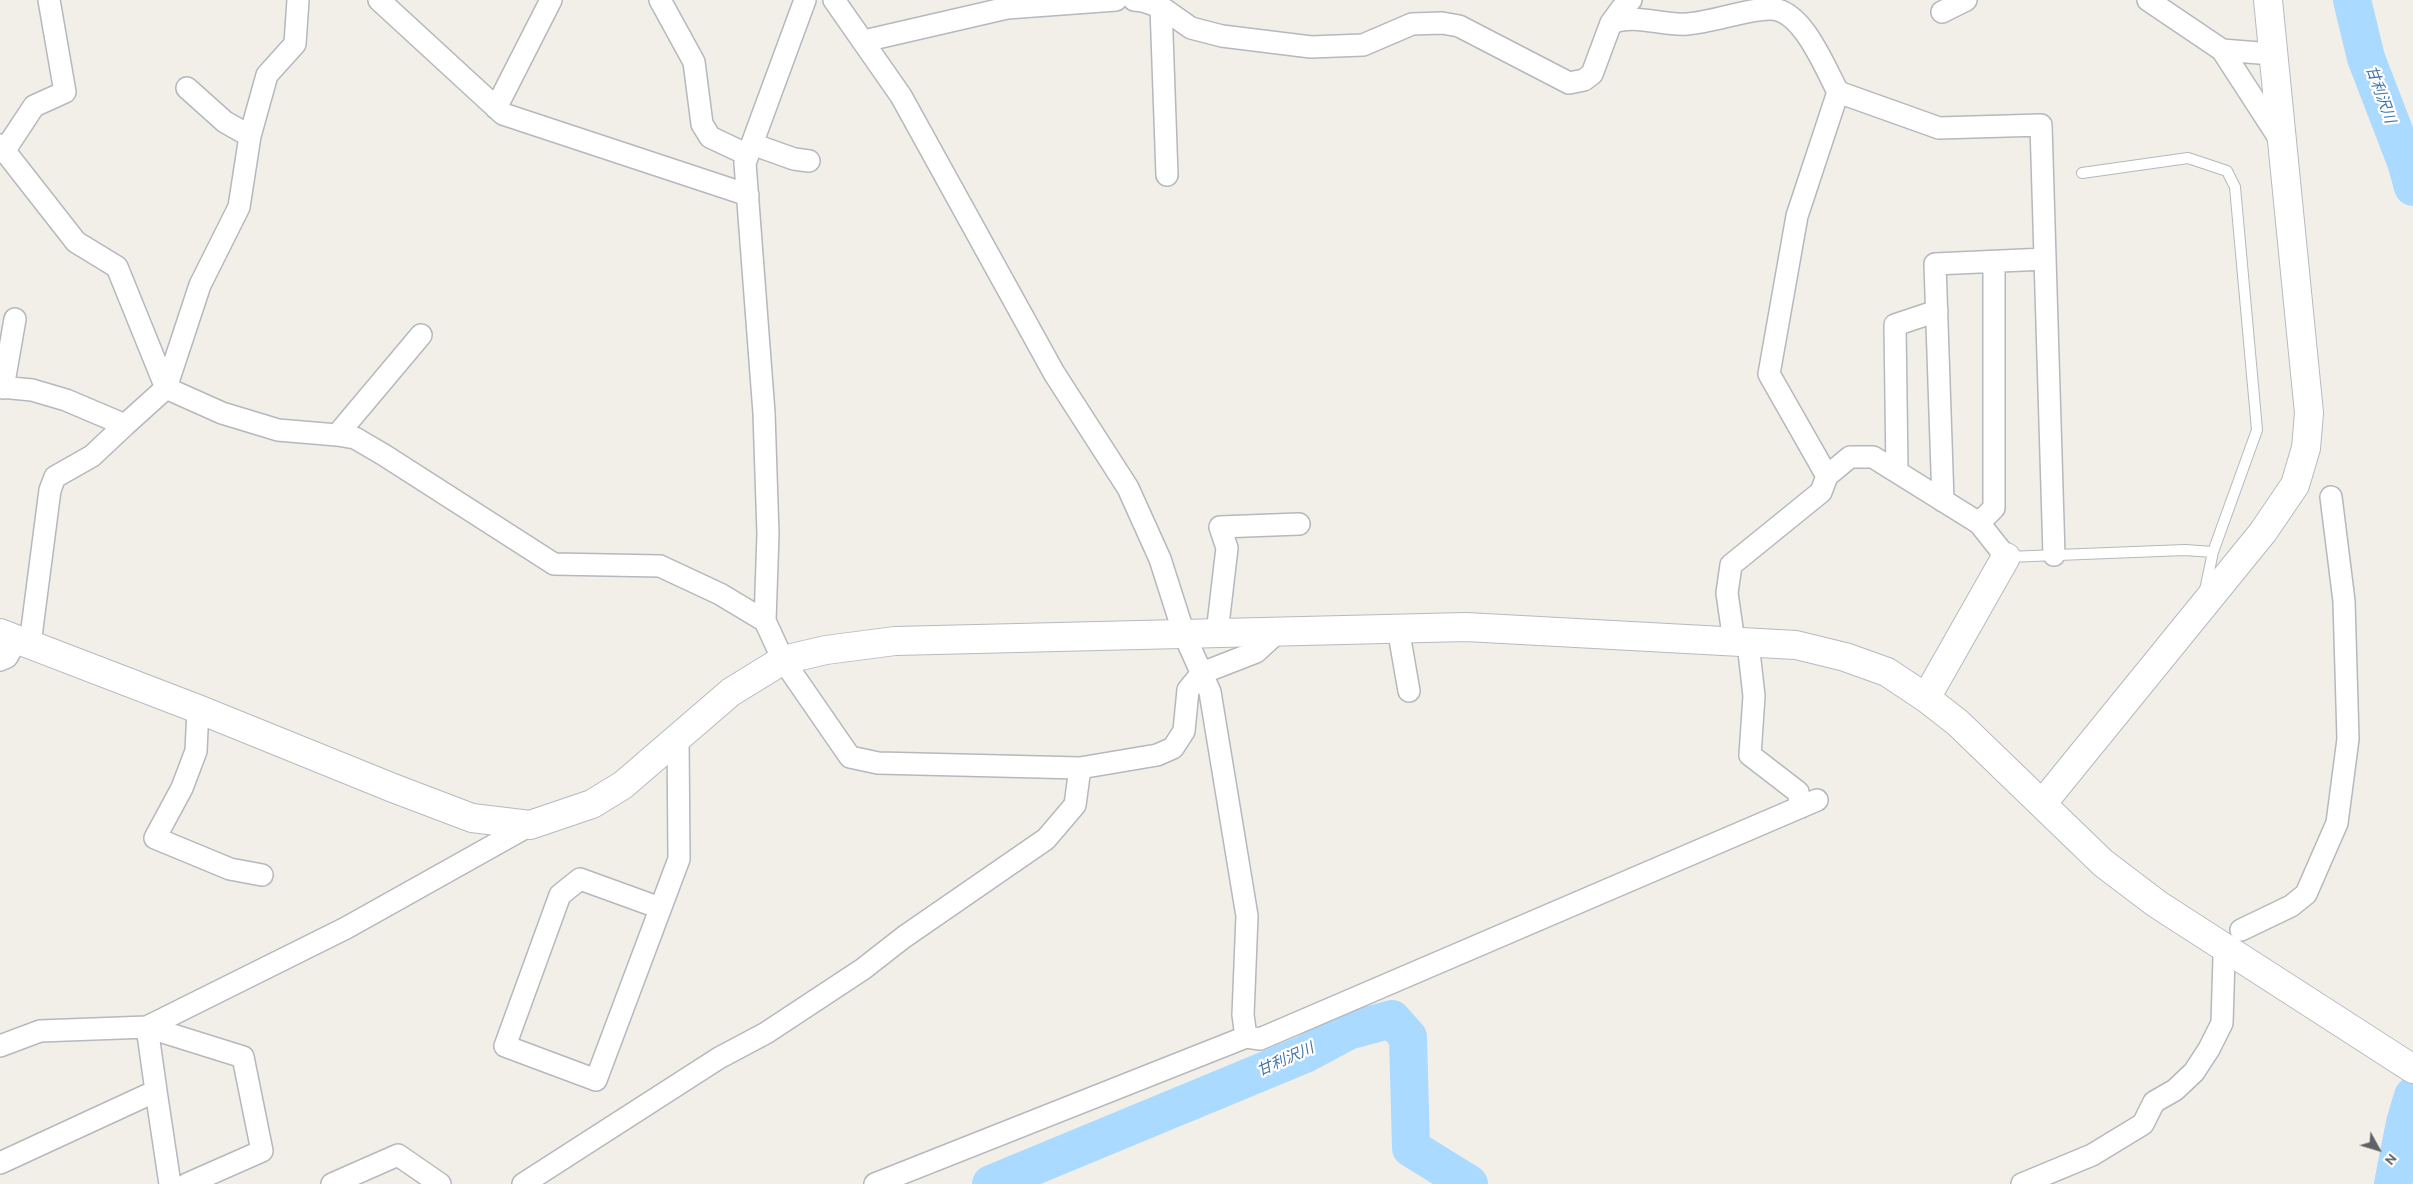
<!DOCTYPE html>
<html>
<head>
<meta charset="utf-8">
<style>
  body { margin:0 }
  #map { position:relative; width:2413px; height:1184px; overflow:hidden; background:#f1efe8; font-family:Overpass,sans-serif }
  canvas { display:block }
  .north { position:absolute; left:2353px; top:1124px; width:50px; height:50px; -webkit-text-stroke:4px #fff; paint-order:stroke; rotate:129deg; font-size:14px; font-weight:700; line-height:20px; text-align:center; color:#5f6368 }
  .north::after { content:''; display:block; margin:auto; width:18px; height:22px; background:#5f6368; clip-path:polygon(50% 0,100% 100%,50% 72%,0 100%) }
</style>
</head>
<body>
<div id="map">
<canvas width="2413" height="1184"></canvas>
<div class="north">N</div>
</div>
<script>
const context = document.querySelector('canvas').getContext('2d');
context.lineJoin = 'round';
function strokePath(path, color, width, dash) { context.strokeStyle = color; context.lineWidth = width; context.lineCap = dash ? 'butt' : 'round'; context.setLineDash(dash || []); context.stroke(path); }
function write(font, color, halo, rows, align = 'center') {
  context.font = font + ' Overpass,"Noto Sans JP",sans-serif'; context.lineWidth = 4.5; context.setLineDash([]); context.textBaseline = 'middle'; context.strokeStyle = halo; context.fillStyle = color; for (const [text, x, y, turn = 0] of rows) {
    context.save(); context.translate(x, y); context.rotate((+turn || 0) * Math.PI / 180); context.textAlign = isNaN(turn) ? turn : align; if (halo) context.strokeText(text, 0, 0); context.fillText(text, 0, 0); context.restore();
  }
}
strokePath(new Path2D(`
  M2352,0l14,58 40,104 7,25
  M991,1184l314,-130 43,-23 44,-12 16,18 3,111 58,36
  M2393,1184l12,-61 8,-27`), '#aadaff', 38);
const lane = new Path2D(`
  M2082,173l106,-15 39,13 8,16 22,243 -44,122 -8,38
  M2007,557l178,-7 28,2`);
const street = new Path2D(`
  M379,0l124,114 245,81
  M660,0l34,62 8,62 8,13 38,18
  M805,0l-60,163 19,250 4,121 -3,87 18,39 67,97 28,6 202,5 77,-13 16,-7 11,-17 4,-41 14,-17 54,-21 23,-21
  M834,0l67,96 153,277 74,115 32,71 24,75 26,58 37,224 -4,99 3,22
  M1134,0l9,1 18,6 30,21 31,8 89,11 52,-2 49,-21 30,-1 17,3 110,57 15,-3 8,-6 19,-51c24,-10 51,3 76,1 27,-2 59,-15 83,-15 32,-1 55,59 68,83l101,36 102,-3 13,430
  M2148,0l74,50 59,91
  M1161,7l6,168
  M1942,12l24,-12
  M1611,23l11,-15 9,-8
  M864,41l143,-33 109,-8
  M2222,50l50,4
  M187,88l38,34 25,14
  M496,108l55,-108
  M752,144l42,15 15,2
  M0,145l76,97 41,25 49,121 56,25 56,17 59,5 18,3 29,17 170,109 106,2 60,28 45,27
  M5,150l29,-44 31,-14 -16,-92
  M0,387l32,3 34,10 59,25 41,-37 34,-103 39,-78 11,-71 17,-61 28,-31 3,-44
  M3,388l12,-69
  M337,435l84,-100
  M1897,472l-2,-147 42,-14
  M1827,476l-58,-102 28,-158 41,-124
  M1943,501l-8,-237 110,-5
  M1979,523l15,-15v-246
  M1398,628l11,63
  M1217,633l10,-85 -7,-21 79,-3
  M1734,642l-7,-49 4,-28 90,-73 6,-16 23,-19h23l106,66 27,34
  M1748,643l6,53 -4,59 48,37 3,15
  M30,644l20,-154 5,-13 37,-21 33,-31
  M0,660l7,-3 10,-18
  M198,709l-2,42 -14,37 -27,50 75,31 32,6
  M660,908l-80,-29 -20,16 -55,151 91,34 83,-221 -1,-122
  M2241,930l50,-24 15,-12 31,-71 11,-84 -4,-138 -13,-104
  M0,1046l40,-15 107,-4 199,-99 184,-103
  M156,1091l14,93
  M0,1163l156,-72 -9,-64 96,30 19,94 -75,33
  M332,1184l66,-29 42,29
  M523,1184l196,-126 47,-25 97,-64 41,-32 142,-98 29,-34 5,-37
  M875,1184l371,-147 14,2 557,-239
  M2022,1184l70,-29 51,-31 11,-22 21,-12 19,-18 15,-23 13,-26 2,-65`);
const secondary = new Path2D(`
  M0,633l198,76 195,79 79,30 58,7 62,-21 31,-19 108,-93 52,-32 43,-10 69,-9 571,-14 330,18 49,12 42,15 39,26 32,25 145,140 54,41 256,165
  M1926,698l80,-141
  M2042,804l221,-272 32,-47 11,-37 3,-35 -41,-413`);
strokePath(lane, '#b5b8bc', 12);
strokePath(street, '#b5b8bc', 24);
strokePath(secondary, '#b6babf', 30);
strokePath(lane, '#fff', 10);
strokePath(street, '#fff', 21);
strokePath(secondary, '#fff', 28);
write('italic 15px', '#4174aa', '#fff', [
  ["甘利沢川",2379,95,70],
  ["甘利沢川",1286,1061,-24]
]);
</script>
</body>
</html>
